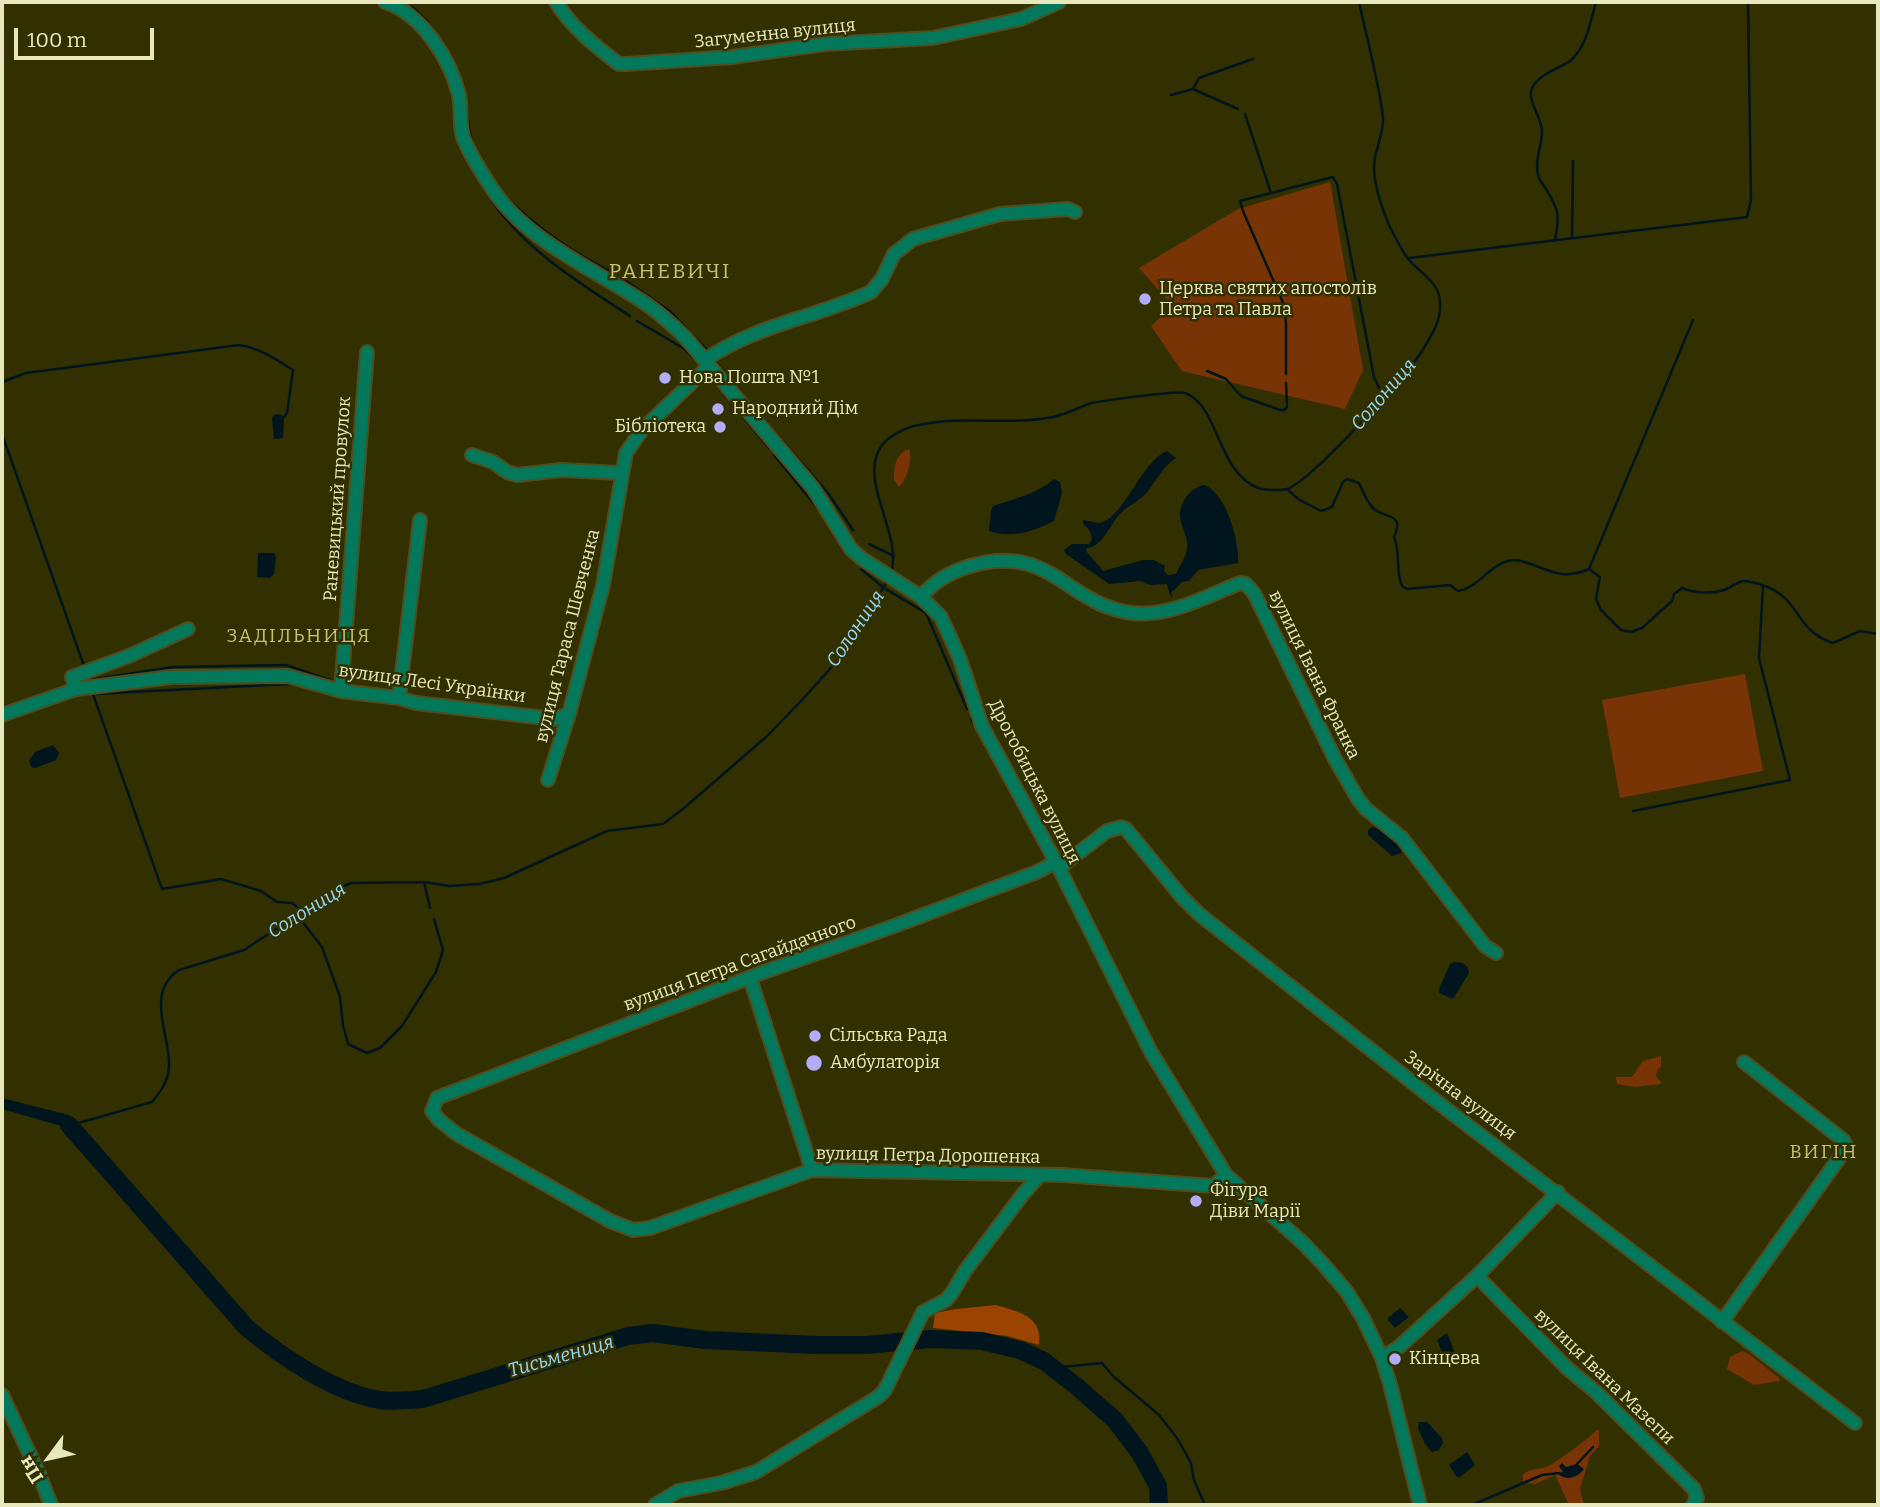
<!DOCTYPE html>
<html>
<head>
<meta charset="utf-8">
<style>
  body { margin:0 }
  #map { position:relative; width:1880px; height:1507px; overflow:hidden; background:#323001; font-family:Bitter,serif }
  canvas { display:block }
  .frame { position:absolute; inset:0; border:4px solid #e8e8bf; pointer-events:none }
  .north { position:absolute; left:14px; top:1423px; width:70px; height:70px; -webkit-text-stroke:5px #323001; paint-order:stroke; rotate:237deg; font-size:19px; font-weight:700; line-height:28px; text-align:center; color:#e8e8bf }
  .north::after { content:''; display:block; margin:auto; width:24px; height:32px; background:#e8e8bf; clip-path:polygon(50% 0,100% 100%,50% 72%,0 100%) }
  .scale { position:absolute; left:14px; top:28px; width:140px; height:32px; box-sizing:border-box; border:4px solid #e8e8bf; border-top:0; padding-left:9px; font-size:21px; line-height:24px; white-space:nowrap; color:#e8e8bf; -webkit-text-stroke:5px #323001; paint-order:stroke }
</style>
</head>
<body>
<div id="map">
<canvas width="1880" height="1507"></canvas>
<div class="frame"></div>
<div class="north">Пн</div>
<div class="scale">100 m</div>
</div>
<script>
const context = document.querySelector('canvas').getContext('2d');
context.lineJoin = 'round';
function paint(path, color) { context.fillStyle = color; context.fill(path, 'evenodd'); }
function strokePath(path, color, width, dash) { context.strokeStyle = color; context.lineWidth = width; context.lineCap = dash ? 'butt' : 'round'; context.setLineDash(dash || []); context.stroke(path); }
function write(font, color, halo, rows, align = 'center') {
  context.font = font + ' Bitter,serif'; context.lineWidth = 5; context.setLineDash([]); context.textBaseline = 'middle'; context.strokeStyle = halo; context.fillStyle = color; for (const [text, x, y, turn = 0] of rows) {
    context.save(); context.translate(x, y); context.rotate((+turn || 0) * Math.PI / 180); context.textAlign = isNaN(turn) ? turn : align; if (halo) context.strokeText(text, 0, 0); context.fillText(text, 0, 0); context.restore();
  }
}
paint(new Path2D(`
  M1330,182l33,188 -18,39 -163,-38 -31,-45 22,-20 -34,-38 99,-59z
  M909,449c4,10 -2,31 -10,38l-5,-7c0,-13 1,-26 15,-31z
  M1745,674l18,97 -143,27 -18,-98z
  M1661,1056v11l-3,2 -2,7 5,6 -1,2 -25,3 -18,-3 -1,-7h16l11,-16z
  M1742,1351l7,3 30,24v3l-25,4 -27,-16 3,-12z
  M1597,1430h2v16l-9,10 -10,33 4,16h-15l-14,-30 -20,9 -11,-1 -2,-8c10,-9 20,-4 30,-11 16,-11 31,-21 45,-34z`), '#793406');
paint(new Path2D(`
  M996,1305c23,7 47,11 43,40l-32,-9 -74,-8 2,-15 21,-4z`), '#9b4301');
paint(new Path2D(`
  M280,414l4,3 -1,21 -9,1 -2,-21 2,-3z
  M1167,451l9,7c-14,9 -19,22 -29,34 -7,9 -18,13 -26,21 -11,10 -17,33 -34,35l-1,3 17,20 40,-11h11l11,6 -1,5 4,4 8,-1c3,-7 10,-17 11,-25 2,-11 -6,-22 -7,-32 -1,-15 12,-31 25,-32 22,10 34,55 33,78l-40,7 -9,11 -7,1 -11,11 2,5 -3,-3 -3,-11 -17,1 -9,-4 -32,3 -43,-30 -2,-4 8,-6h17c6,-7 1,-15 -6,-20v-4c4,0 11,3 16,3 24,-3 43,-63 68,-72z
  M1054,479l6,3 2,11 -8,28c-19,10 -43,18 -65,10l2,-20 2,-5c21,-7 44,-12 61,-27z
  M258,553h16l2,4 -2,17 -4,4 -13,-1z
  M53,745l6,8 -3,7 -21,8 -4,-1 -2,-6 6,-9z
  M1372,827c12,1 28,14 30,26l-10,3 -24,-21v-5z
  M1455,962c8,0 13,3 14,11l-16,26 -14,-6v-4l11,-25z
  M2,1098l67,17 22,31 -23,-18 -66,-19z
  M1400,1308l9,9 -14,11 -7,-8v-2z
  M1447,1333l10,26 -10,5 -10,-24z
  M1419,1422h8l15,16 1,5 -4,7 -7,2 -7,-8 -7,-16z
  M1467,1452l8,13 -15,12h-3l-8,-12z
  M1562,1463l4,4 11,-3 7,5c-8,10 -18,12 -27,4l6,-1 -4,-6z`), '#01151e');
strokePath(new Path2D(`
  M412,7l15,14 10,15
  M460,79c9,18 6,36 10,55 4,20 19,38 30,55
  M1193,89l6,-11 54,-19
  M1171,95l22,-6 45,20
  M1245,114l26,79
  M482,185c32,58 93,95 148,131
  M506,197c31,31 65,55 104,74
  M1572,238l1,-77
  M1555,240c5,-24 4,-30 -9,-51 -3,-4 -7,-9 -8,-14 -4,-14 4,-29 4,-43 0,-13 -10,-24 -11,-36 -2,-19 28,-27 39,-35 17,-14 20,-39 26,-59
  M1409,258l338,-41 4,-17 -3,-198
  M622,278l49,34 35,37
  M637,321l46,27 14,13
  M716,362l31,38
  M1207,371l19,8 15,17 39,14h4l3,-3 -1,-24
  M1286,374v-51l-2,-18 -41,-94 -3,-10 93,-24 4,7 37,193 9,19
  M709,376l60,72
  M2,382l24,-9 213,-28c21,3 36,14 54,25l-6,43 -3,4
  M758,413l70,80 25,37
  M2,434l82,232
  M774,455l49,60
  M1287,489l11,10 23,12 11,-4 11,-25 4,-3 12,4c4,8 7,18 14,25 13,12 32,4 21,29 7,16 1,34 8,49l5,3 43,-4 8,6c22,-3 32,-30 57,-31 5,0 11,3 16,4 23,9 34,15 58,5l11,8 -4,22 5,11 20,20 10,2 11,-4 30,-27 2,-7 8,-6c11,5 30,6 42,2 7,-2 12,-8 20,-9 6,0 15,3 21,5 37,14 29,44 68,57l27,-12 18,3
  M869,544l25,12
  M861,569l23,19 42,25 41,96
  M1589,569l104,-249
  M891,574c12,-40 -32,-91 -11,-126 6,-11 26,-21 39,-23 45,-10 90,1 134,-8 14,-3 26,-10 39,-14 10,-2 87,-13 93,-10 34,12 32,79 73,95 6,2 22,3 29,1 24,-8 120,-114 135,-138 9,-15 20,-31 18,-49 -1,-22 -23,-30 -34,-46 -6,-9 -12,-21 -17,-31 -8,-20 -18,-46 -14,-68 3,-13 9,-27 8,-40 -5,-39 -16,-77 -24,-115
  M88,680l85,-13 113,-2 44,15
  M289,684l-196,10 69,195 59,-10 40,12 16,11 15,1 11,9
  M971,719l6,9
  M1633,811l157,-31 -31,-122 4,-73
  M1031,829l13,25
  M424,882l6,26
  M298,916l24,31 18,50 3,28 5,19 19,9 13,-5 22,-22 34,-54 7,-22 -9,-31
  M75,1124l77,-22c10,-12 18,-24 17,-40 -1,-32 -23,-70 10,-92l65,-20 93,-61 14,-6 73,-1 25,4 30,-2 25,-6 103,-47 56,-7 21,-16 82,-71 36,-37 36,-40 50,-80
  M1391,1362l14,58
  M1052,1368l50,-5 11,13 46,39 18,23 14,25 3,17 11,25
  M1576,1465l17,-18
  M1472,1505l70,-30 17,-2`), '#01151e', 2.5);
strokePath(new Path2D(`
  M69,1125l177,202c34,29 89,66 134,73 14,2 29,0 43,-1l205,-63 25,-3 52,7 112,5h50l63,-6 52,2 38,9 24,11 31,24 40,35 25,33 18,33 1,19`), '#01151e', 18);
const minor = new Path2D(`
  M385,2c37,12 65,57 74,93 3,14 0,29 4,42 6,16 17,33 26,47 34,55 99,82 151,116 17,10 31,24 45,37l128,151 38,61 10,9 60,39 20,20 19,42 22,67 74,136 95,190 75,123 76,67 21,22 24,28 16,26 19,40 8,26 30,121
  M556,2c15,25 39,44 63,62h7l106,-7 93,-13 108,-6 88,-19 38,-17
  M705,360c52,-36 110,-42 166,-68l11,-13 12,-25 19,-15 87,-25 68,-5 7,3
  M472,455l21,7 14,10 10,3 44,-5 60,3
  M921,597c13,-16 29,-25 49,-31 82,-24 95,39 163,47 37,4 74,-17 107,-30l6,1 8,9 81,166 23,40 8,10 36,29 83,108 11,7
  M76,689l-4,-12 57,-21 59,-27
  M341,691l26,-339
  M399,698l21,-178
  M2,715l74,-26 95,-12 117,-1 53,15 58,7 17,5 138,16 15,-5
  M548,780l21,-66 34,-129 23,-132 16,-23 67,-64
  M1056,862l-19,10 -140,53 -136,48 -324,125 -5,13 7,9 18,14 153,87 23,9 17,-2 162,-58 250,5 152,11 12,-11
  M1059,868l48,-37 14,-4 5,2 55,67 18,18 228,180 428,329
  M750,978l62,192
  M1477,1276l90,92 29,24 98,97 3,9 -4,7
  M1722,1322l125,-175 -4,-7 -99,-78
  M1382,1358l17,-11 78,-71 81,-84
  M2,1395l37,79 12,31
  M655,1505l23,-14 43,-8 35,-11 122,-75 7,-7 38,-78 23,-12 6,-7 13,-22 58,-77 17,-19`);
strokePath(minor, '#4f4d1f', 16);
strokePath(minor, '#04785a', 12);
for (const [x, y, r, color] of [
  [1145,299,7,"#b3adf9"],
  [665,378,7,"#b3adf9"],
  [718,409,7,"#b3adf9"],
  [720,427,7,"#b3adf9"],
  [815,1036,7,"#b3adf9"],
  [814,1063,9,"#b3adf9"],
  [1196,1201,7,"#b3adf9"],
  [1395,1359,7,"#b3adf9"]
]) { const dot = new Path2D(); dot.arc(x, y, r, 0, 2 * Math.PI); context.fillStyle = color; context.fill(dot); strokePath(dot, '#323001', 2.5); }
write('18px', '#e8e8bf', '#323001', [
  ["Загуменна вулиця",775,34,-6],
  ["Раневицький провулок",338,499,-86],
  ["вулиця Тараса Шевченка",568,636,-76],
  ["вулиця Івана Франка",1314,675,64],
  ["вулиця Лесі Українки",432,684,8],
  ["Дрогобицька вулиця",1034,782,63],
  ["вулиця Петра Сагайдачного",740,964,-20],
  ["Зарічна вулиця",1460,1096,37],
  ["вулиця Петра Дорошенка",928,1156,1],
  ["вулиця Івана Мазепи",1604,1377,44]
]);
write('18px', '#e8e8bf', '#323001', [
  ["Церква святих апостолів",1159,289],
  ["Петра та Павла",1159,310],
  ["Нова Пошта №1",679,378],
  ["Народний Дім",732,409],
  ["Бібліотека",706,427,"right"],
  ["Сільська Рада",829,1036],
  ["Амбулаторія",830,1063],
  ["Фігура",1210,1191],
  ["Діви Марії",1210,1212],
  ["Кінцева",1409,1359]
], 'left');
write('italic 19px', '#94d8f5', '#323001', [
  ["Солониця",1384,395,-49],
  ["Солониця",856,629,-56],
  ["Солониця",307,911,-32],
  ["Тисьмениця",561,1357,-16]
]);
context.letterSpacing = '2px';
write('19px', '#c5c36f', '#323001', [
  ["ЗАДІЛЬНИЦЯ",299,637],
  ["ВИГІН",1824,1153]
]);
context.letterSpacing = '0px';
context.letterSpacing = '2px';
write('21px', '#c5c36f', '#323001', [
  ["РАНЕВИЧІ",670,272]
]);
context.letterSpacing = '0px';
</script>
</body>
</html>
